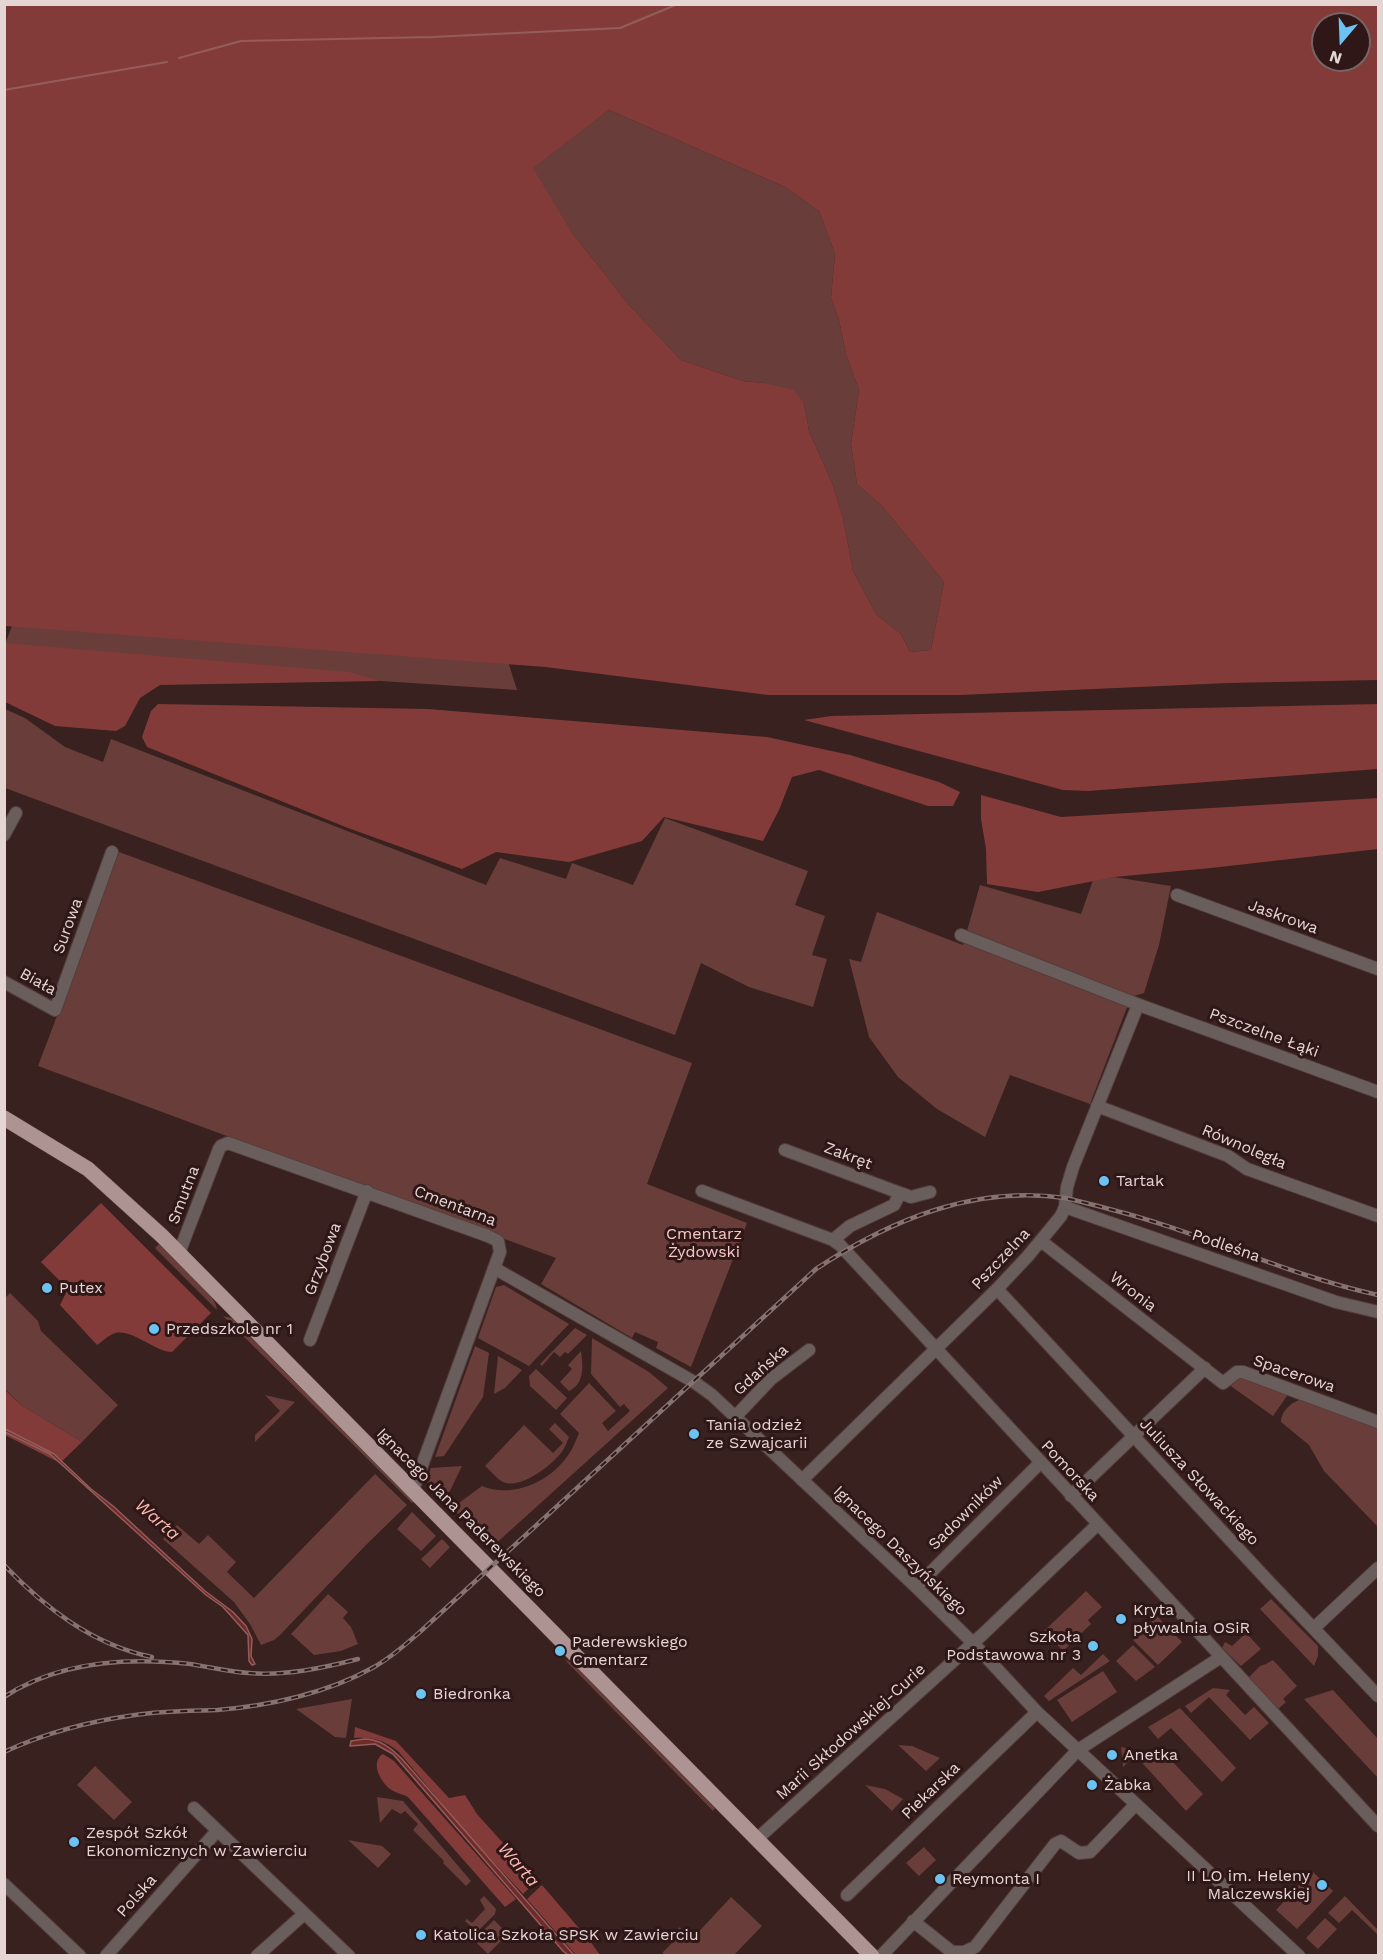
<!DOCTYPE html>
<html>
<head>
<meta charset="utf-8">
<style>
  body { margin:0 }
  #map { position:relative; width:1383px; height:1960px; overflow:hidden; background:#38211f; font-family:"Work Sans",sans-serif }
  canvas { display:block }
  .frame { position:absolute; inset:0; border:6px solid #e5d5d3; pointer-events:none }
  .north { position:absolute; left:1311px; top:12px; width:60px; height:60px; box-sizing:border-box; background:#2e1716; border:2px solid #776362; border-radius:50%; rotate:199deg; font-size:16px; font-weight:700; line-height:24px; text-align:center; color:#e5d5d3 }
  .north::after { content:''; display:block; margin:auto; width:21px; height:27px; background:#6bc3f2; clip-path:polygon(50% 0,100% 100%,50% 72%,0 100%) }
</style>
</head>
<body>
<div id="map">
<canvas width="1383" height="1960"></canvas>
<div class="frame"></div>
<div class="north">N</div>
</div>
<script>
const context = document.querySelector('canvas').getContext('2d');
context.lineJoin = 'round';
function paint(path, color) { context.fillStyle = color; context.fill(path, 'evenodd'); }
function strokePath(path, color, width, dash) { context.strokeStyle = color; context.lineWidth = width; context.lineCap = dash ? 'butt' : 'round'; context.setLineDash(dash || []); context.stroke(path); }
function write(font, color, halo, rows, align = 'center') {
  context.font = font + ' "Work Sans",sans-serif'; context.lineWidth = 6; context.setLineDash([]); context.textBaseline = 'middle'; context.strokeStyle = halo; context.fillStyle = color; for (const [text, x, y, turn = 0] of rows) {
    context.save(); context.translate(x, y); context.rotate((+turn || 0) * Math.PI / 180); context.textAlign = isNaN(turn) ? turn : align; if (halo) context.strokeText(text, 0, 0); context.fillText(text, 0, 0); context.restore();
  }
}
paint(new Path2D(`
  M609,110l176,77 34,24 16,43 -4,44 8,22 7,34 13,36 -8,54 6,40 26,23 61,75 -13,68 -21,2 -9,-18 -25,-20 -23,-43 -10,-53 -10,-33 -24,-54 -5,-28 -41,-20 -20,-2 -62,-21 -52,-55 -56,-71 -41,-66z
  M483,582l34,108 -512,-34v-12l7,-18 59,-29z
  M5,709l20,9 40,29 38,15 8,-23 375,146 14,-27 66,21 6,-16 61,22 32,-67 143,53 -13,34 30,11 -13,39 15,4 -14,48 -64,-20 -48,-24 -26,72 -670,-247z
  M119,852l573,211 -45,121 100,39 -56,144 -35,-19 2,-6 -23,-10 -3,6 -91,-54 15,-26 -518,-192z
  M1114,877l57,9 -12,59 -15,48 -13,4 -41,107 -80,-29 -25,62 -48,-28 -39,-32 -29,-40 -20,-78 12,3 16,-50 86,33 17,-60 101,29 12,-34z
  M159,1244c13,13 58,49 58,66l-62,-62z
  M504,1285l65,39 -40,42 -51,-28 18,-51z
  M10,1293l28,28 3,10 77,74 -36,37 -61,-37 -16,-16 -1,-90z
  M223,1316l9,2 182,183 -2,2z
  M575,1328l12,7 -19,19 -3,-2 -5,5 -6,-5 -12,14 -2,-2z
  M592,1338l57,34 19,16 -176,159 -40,-39 30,-22c32,13 69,-5 87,-32 4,-6 7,-14 10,-21l-19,-19 29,-31 27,28 -14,12 6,8 22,-20 -6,-7 -4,3 -29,-33z
  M475,1346l14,7 -6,44 -39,59 -9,1z
  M581,1351c2,14 4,33 -12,40l-9,-9 12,-13 -4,-4z
  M498,1356l24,14 -17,18 -11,6z
  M536,1369l31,29 -11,12 -26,-24 -1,-10z
  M1241,1375l48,18 -16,23 -48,-34z
  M265,1395l30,7 -40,40v-7l25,-24z
  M1303,1399l75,29v99l-54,-56 -15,-26 -28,-23c0,-11 11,-21 22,-23z
  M555,1423l14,14c-2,4 -3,9 -6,13 -9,14 -42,40 -60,32 -6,-3 -12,-11 -18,-16l39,-41 29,28 10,-10 -14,-14z
  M462,1466l-17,35 -19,-20 5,-13z
  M375,1474l32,31 -41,40 -86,90 -6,5 -13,5 -11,-21 -16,-22 -71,-63 14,-14 22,19 9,-9 28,27 -9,10 27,26z
  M412,1512l24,24 -15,15 -24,-22z
  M442,1539l8,8 -20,21 -9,-9z
  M1086,1591l16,16 -14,13 3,4 -28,27 -19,-20z
  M328,1594l20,18 -5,6 8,9 7,17 -17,7 -27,4 -23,-21z
  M1271,1599l47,47v10l-4,10 -54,-57z
  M1157,1616l25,26 -24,23 -25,-25z
  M1246,1633l15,16 -20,17 -19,-18 3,-6 7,4z
  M1133,1645l22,22 -19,14 -20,-20z
  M1103,1654l7,7 -61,40 -5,-5 29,-28 8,7z
  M565,1660l7,3 143,145 -2,3z
  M1273,1660l24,26 -14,13 3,3 -9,8 -29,-32 12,-12 6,-2z
  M1103,1671l14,21 -45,30 -15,-22z
  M1213,1688l17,2 -4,5 19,20 9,-8 15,16 -19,17 -41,-43 -18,16 -6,-7z
  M1333,1690l45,49v39l-74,-79z
  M352,1699l-6,39 -11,-1 -39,-28z
  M1180,1708l56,60 -14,14 -51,-54 -13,11 -10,-12z
  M898,1745l14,1 28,12 -14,13z
  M1121,1747l49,12 33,35 -17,17 -51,-56 -12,12z
  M95,1766l37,36 -18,18 -37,-35z
  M865,1785l20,4 18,10 -11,12z
  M377,1797l26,4 68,80 -5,5 -23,-23 1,-2 -31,-31 5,-6 -13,-13 -4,3 -9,-5 -12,14z
  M348,1840l34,6 9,8 -13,14z
  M924,1847l12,13 -17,16 -13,-13z
  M1312,1871l21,20 -36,38 -21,-19z
  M484,1896l12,13 -1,5 -18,18 -12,-11 2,-2 5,4 13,-14 -5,-9z
  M1345,1896l33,34v5l-26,-25 -13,13 -11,-10z
  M731,1897l31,29 -28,29 -66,1 -6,-3 13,-13 4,-13 13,12z
  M1325,1918l12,11 -19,20 -12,-11z
  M494,1920l14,14 -20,20 -14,-14z`), '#693d3a');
paint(new Path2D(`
  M4,5h1374v675l-150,3 -268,12h-192l-223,-28 -540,-41zM1323,24h36v36h-36zM609,110l176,77 34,24 16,43 -4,44 8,22 7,34 13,36 -8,54 6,40 26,23 61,75 -13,68 -21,2 -9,-18 -25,-20 -23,-43 -10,-53 -10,-33 -24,-54 -5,-28 -10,-13 -31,-7 -20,-2 -62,-21 -52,-55 -56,-71 -40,-66z
  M5,643l344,29 31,9 -220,4 -20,13 -15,28 -9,5 -61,-5 -50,-24z
  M158,704l270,5 339,28 83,18 89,27 21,10 -7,14h-25l-109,-36 -27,7 -13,33 -16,31 -99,-24 -22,24 -73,21 -73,-10 -34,17 -114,-41 -201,-81 -5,-10 9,-26z
  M1378,704v65l-290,22 -25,-1 -259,-70 27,-4z
  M981,795l80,22 317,-19v51l-167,19 -97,9 -76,15 -51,-8 -1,-35 -5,-30z
  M101,1203l110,110 -39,39c-17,0 -43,-26 -59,-18 -6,2 -11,8 -16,11l-37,-40 8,-16 -27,-27z
  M4,1389l17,16 61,37 -22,21 -55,-28z
  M355,1727l41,14 53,57 16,-3 12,19 60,67 -14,13 -58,-63 -67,-80c-15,-11 -25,-14 -44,-13z
  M383,1754l11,7 122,138 -11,8 -97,-110c-5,-3 -13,-4 -18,-8 -10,-8 -20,-27 -7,-35z
  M542,1885l48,56 10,14h-24l-49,-56z`), '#833b39');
const water = new Path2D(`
  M5,1429l49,25 37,35 22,17 92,85 28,21 13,14 6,13 -1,17 4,8 -3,1 -3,-4 -1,-26 -25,-28 -17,-12 -156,-141 -45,-22z
  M364,1739c16,0 27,9 38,20l172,196h-6l-5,-4 -170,-197 -18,-10 -25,2 1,-5z`);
paint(water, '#702a29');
strokePath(water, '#935d5c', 1.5);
strokePath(new Path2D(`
  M179,58l62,-17 191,-4 188,-9 58,-24
  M4,90l163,-28`), '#935d5c', 2);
const minor = new Path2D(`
  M4,835l12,-22
  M1177,895l201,74
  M961,935l181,71 236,86
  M4,982l51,28 57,-158
  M1097,1106l131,50 19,13 131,47
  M785,1150l115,43 -6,12 -44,21 -17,14
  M702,1191l131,49 7,5 538,581
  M900,1193l11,4 19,-5
  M1065,1207l271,95 42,10
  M1041,1241l182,142 14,-11h6l135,50
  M179,1253l40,-104 2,-3 7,-3 260,93 10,5 2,11 -87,238
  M494,1268l200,114 18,13 204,192 57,56 64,69 262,244
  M997,1289l275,296 106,111
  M310,1340l57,-149
  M735,1417l36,-38 38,-29
  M802,1480l195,-191 31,-33 33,-40 4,-9 2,-20 6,-20 65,-162
  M1071,1496l134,-128
  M916,1587l124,-124
  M1314,1628l64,-60
  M194,1808l155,148
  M757,1839l225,-204 116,-111
  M4,1884l76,72
  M847,1895l190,-183
  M913,1921l39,31h12l11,-5 80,-103 6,-3 18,12 11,-1 46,-48
  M106,1956l111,-125
  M257,1956l47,-42
  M881,1956l197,-206 143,-93`);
const major = new Path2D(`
  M4,1118l84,51 74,67 710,720`);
strokePath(minor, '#543e3c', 14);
strokePath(major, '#543e3c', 16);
strokePath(minor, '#6a5e5d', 12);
strokePath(major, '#ad9391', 15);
const rail = new Path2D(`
  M4,1565c41,43 89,80 148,92
  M4,1697c55,-36 122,-40 186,-33 20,3 39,8 59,9 37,3 74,-5 109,-14
  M4,1752c41,-19 87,-31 131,-37 27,-4 55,-4 82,-5 52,-4 111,-17 157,-43 18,-10 32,-23 47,-36l395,-362c74,-49 158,-84 249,-71 14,3 29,7 44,11 92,23 177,66 269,86`);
strokePath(rail, '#867371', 4.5);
strokePath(rail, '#2e1716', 2, [7]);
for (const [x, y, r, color] of [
  [1104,1181,6,"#6bc3f2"],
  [47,1288,6,"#6bc3f2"],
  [154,1329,6,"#6bc3f2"],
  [694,1434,6,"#6bc3f2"],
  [1121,1619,6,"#6bc3f2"],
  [1093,1646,6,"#6bc3f2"],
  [560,1651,6,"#6bc3f2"],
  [421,1694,6,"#6bc3f2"],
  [1112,1755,6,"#6bc3f2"],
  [1092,1785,6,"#6bc3f2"],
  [74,1842,6,"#6bc3f2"],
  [940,1879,6,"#6bc3f2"],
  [1322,1885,6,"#6bc3f2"],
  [421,1935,6,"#6bc3f2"]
]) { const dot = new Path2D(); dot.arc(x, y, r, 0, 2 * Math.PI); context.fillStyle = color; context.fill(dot); strokePath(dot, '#2e1716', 2); }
write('16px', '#e5d5d3', '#2e1716', [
  ["Jaskrowa",1283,917,20],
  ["Surowa",68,926,-70],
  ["Biała",38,982,29],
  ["Pszczelne Łąki",1264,1033,20],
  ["Równoległa",1244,1147,23],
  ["Zakręt",848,1156,21],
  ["Smutna",184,1195,-69],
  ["Cmentarna",455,1206,21],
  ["Podleśna",1226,1246,19],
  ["Grzybowa",323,1259,-69],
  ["Pszczelna",1001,1259,-47],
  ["Wronia",1133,1292,38],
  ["Gdańska",761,1370,-42],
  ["Spacerowa",1294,1374,19],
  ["Pomorska",1070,1471,47],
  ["Juliusza Słowackiego",1199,1482,47],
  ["Ignacego Jana Paderewskiego",461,1513,45],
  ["Sadowników",966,1513,-45],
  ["Ignacego Daszyńskiego",900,1551,44],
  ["Marii Skłodowskiej-Curie",851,1732,-42],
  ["Piekarska",931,1791,-44],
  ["Polska",137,1896,-48]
]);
write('16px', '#e5d5d3', '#2e1716', [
  ["Tartak",1116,1181],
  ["Putex",59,1288],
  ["Przedszkole nr 1",166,1329],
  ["Tania odzież",706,1425],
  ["ze Szwajcarii",706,1443],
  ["Kryta",1133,1610],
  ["pływalnia OSiR",1133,1628],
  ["Szkoła",1081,1637,"right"],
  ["Podstawowa nr 3",1081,1655,"right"],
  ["Paderewskiego",572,1642],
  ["Cmentarz",572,1660],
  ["Biedronka",433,1694],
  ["Anetka",1124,1755],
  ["Żabka",1104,1785],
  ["Zespół Szkół",86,1833],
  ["Ekonomicznych w Zawierciu",86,1851],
  ["II LO im. Heleny",1310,1876,"right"],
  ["Malczewskiej",1310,1894,"right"],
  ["Reymonta I",952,1879],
  ["Katolica Szkoła SPSK w Zawierciu",433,1935]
], 'left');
write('16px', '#f6c9c6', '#2e1716', [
  ["Cmentarz",704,1234],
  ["Żydowski",704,1252]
]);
write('italic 18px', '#fdbbb6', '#2e1716', [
  ["Warta",157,1520,41],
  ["Warta",518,1865,49]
]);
</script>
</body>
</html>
